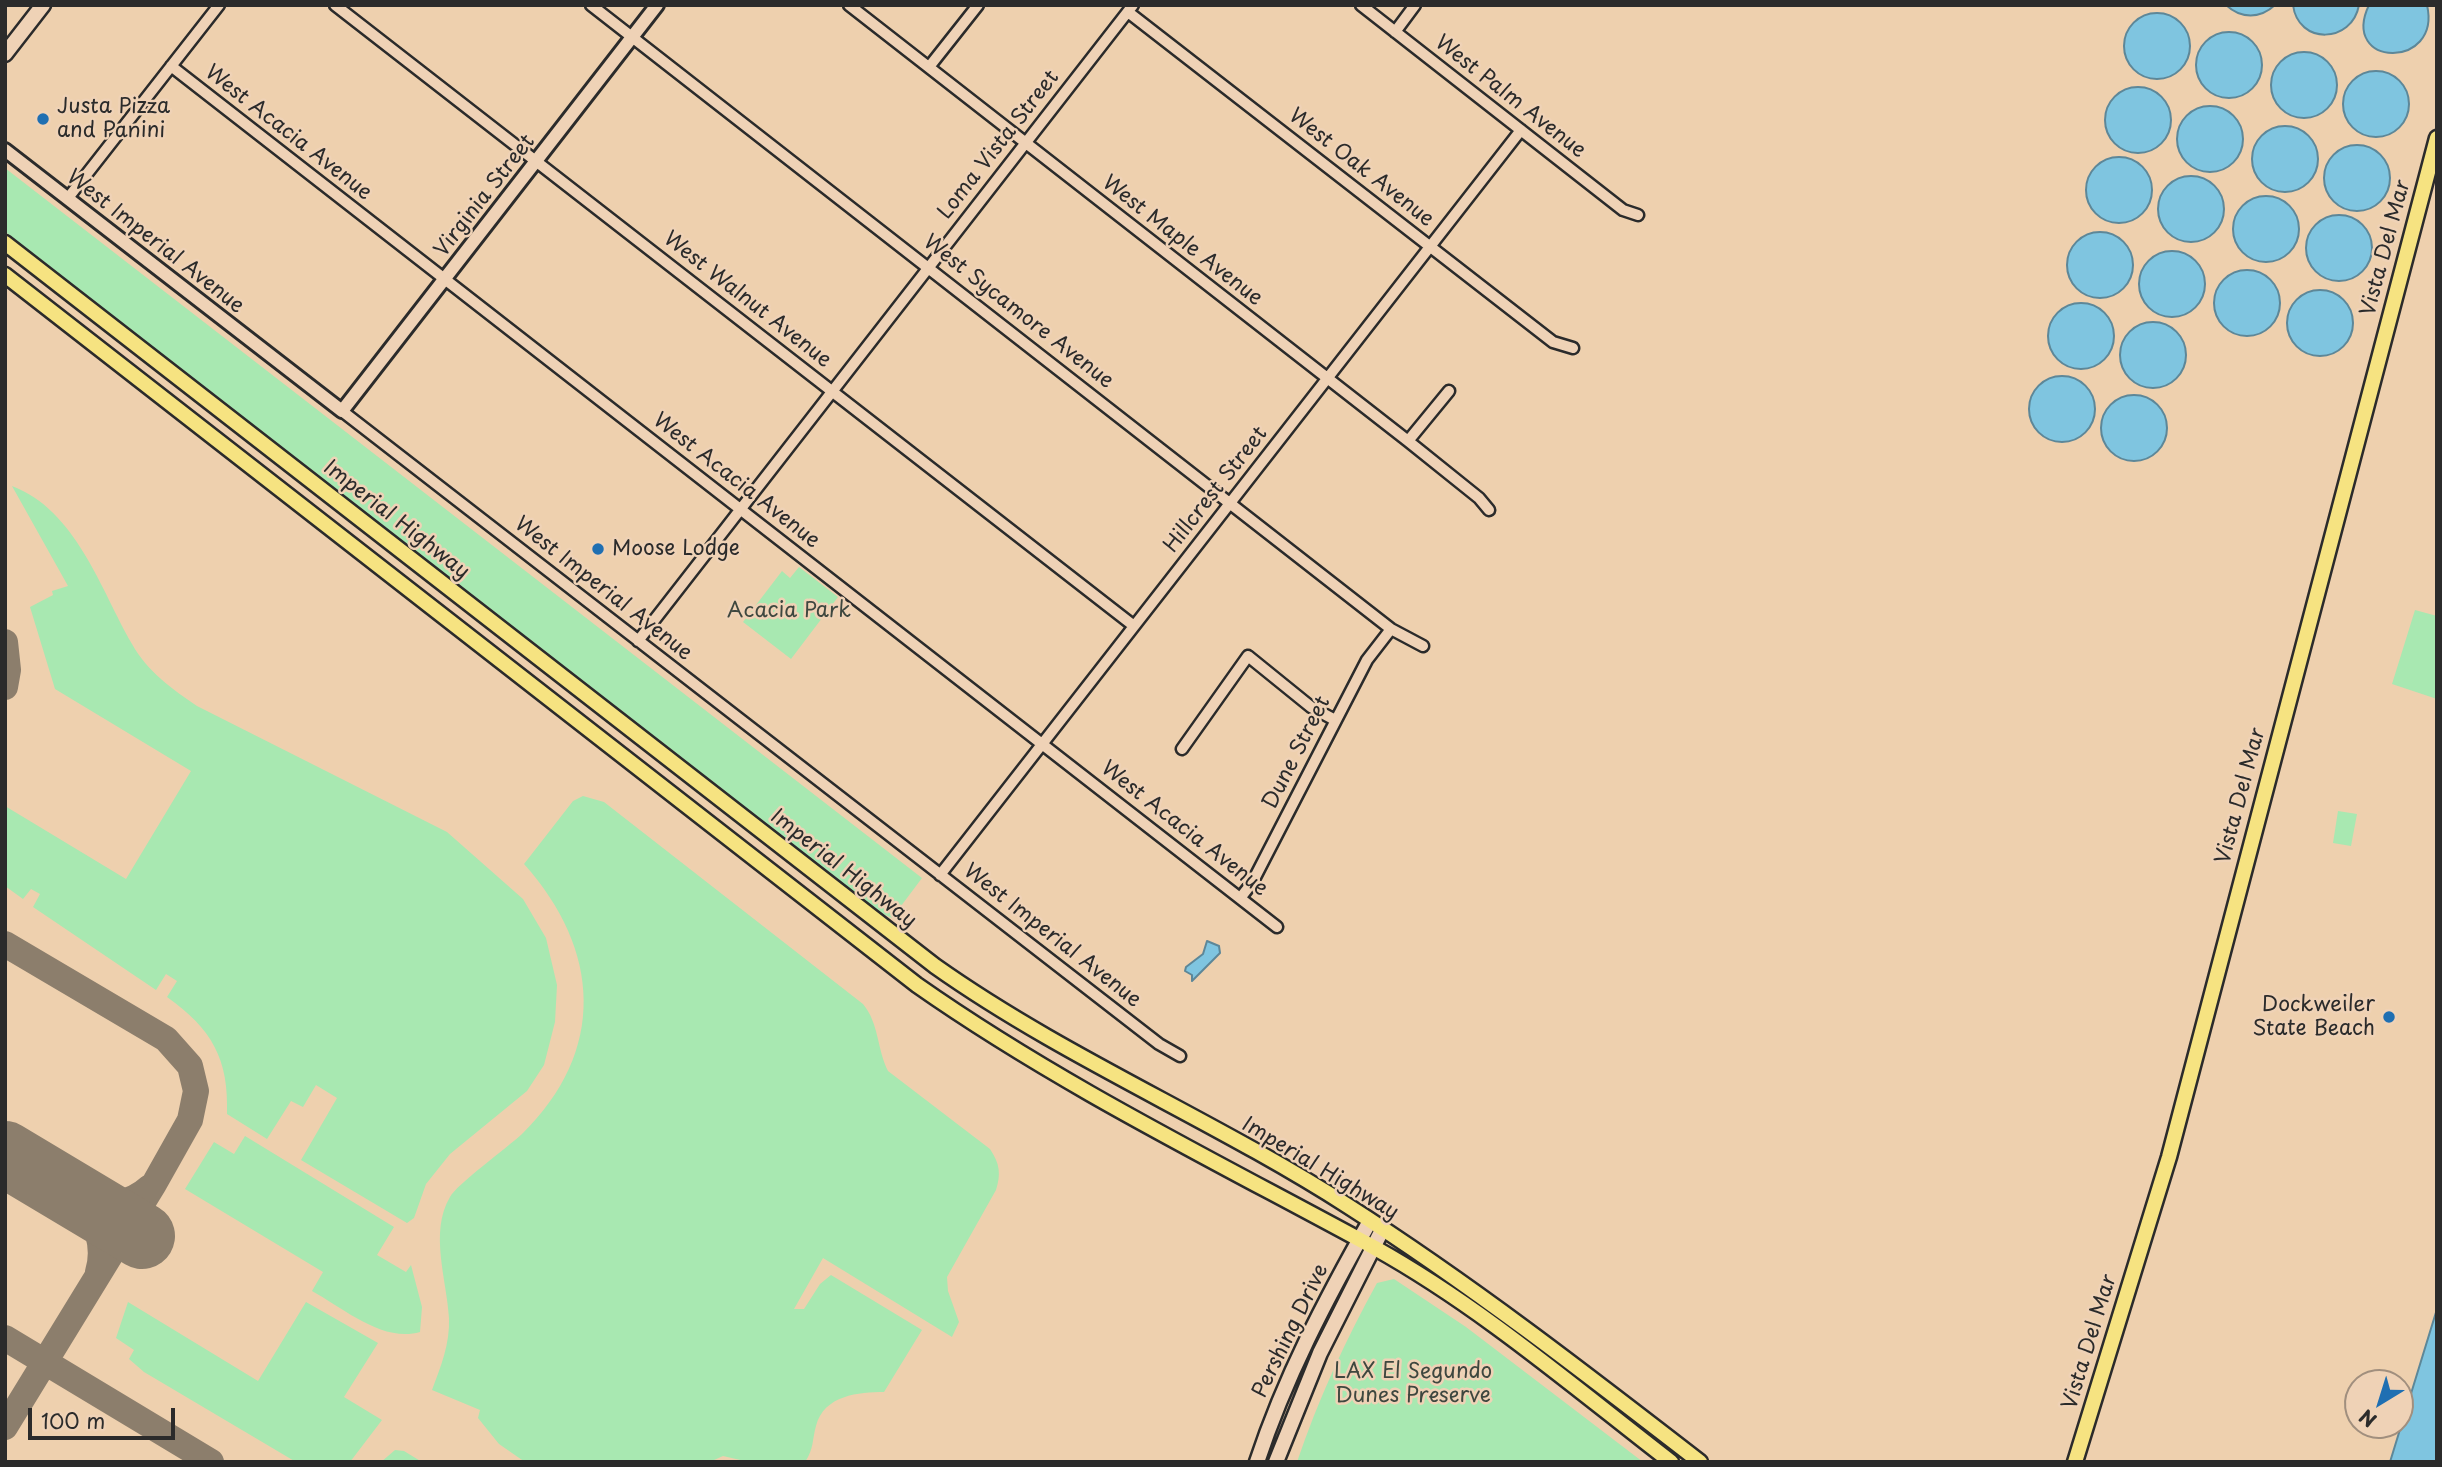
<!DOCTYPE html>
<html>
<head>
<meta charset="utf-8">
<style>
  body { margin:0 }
  #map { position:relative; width:2442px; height:1467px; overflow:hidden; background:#eed0ae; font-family:"Playpen Sans",sans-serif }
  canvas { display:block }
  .frame { position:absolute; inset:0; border:7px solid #2b2b2b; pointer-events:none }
  .north { position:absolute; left:2344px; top:1369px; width:70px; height:70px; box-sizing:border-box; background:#efd2b6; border:2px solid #a18f7e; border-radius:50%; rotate:218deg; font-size:19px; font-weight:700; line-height:28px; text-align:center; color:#2b2b2b }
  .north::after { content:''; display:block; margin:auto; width:24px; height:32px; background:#1f6fb2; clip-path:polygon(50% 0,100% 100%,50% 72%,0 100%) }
  .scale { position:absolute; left:28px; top:1408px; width:147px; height:32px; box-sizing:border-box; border:4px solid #2b2b2b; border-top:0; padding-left:9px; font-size:21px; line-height:24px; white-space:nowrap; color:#2b2b2b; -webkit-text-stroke:5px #efd2b6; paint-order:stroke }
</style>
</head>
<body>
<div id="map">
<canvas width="2442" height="1467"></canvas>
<div class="frame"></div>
<div class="north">N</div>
<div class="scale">100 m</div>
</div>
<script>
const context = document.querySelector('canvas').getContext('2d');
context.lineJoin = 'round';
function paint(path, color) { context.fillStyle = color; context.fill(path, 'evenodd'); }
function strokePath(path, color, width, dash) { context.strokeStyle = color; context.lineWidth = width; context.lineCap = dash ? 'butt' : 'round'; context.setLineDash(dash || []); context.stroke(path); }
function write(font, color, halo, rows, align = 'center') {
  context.font = font + ' "Playpen Sans",sans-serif'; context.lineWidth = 5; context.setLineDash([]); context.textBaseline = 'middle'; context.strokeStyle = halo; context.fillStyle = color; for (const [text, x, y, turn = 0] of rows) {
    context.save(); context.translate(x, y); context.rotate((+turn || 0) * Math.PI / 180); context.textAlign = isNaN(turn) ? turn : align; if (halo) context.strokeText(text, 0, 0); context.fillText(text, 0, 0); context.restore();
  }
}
paint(new Path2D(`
  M5,168l917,710 -30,40 -9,-4 -875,-680 -3,-3z
  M12,486c64,24 89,104 120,158 15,27 40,45 65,62l250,126 76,67 23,39 11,47 -2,37 -11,43 -17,26 -77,63 -24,30 -12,34 -7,5 -106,-63 36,-62 -21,-13 -13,22 -12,-6 -24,38 -40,-25c2,-55 -15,-85 -60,-117l10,-16 -11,-7 -10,16 -123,-83 7,-13 -9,-5 -8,10 -18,-13v-80l121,73 65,-108 -136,-82 -25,-82 23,-12 -1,-4 16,-5z
  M799,567l39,30 -47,62 -48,-37 39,-51 8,7z
  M2415,610l22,6v83l-45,-15z
  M583,796l21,6 259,202c16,19 14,45 25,67l102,78c10,15 11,25 6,41l-49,87 1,14 11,31 -7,15 -129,-79 -29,51h10l16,-25 11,-9 91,55 -38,62c-25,0 -60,3 -68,34 -4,14 -2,23 -11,36h-56l-26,-6 -9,4 3,2h-192l-26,-18 -21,-26 2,-8 -48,-20c9,-24 18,-46 17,-72 -2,-38 -20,-86 1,-121 6,-12 58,-50 72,-63 85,-83 79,-184 2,-270l49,-63z
  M2338,811l19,3 -6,32 -18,-3z
  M245,1136l149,91 -17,28 29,17 5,-7 11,42 -2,25c-37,11 -77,-24 -108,-41l11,-19 -138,-83 29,-47 20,12z
  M1394,1279l72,48 177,135h-346c21,-62 48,-121 80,-179z
  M128,1302l130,79 48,-79 72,41 -34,54 38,23 -32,42h-54l-152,-90 -15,-13 5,-9 -18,-12z
  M395,1450l9,1 18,11h-41z`), '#a8e8b1');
const water = new Path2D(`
  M2226,5h49c-15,14 -34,14 -49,0z
  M2293,5h66c-7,39 -61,40 -66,0z
  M2369,5h58c15,65 -88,63 -58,0z
  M2124 46a33 33 0 1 1 66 0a33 33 0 1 1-66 0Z
  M2196 65a33 33 0 1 1 66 0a33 33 0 1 1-66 0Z
  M2271 85a33 33 0 1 1 66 0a33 33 0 1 1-66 0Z
  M2343 104a33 33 0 1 1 66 0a33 33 0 1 1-66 0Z
  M2105 120a33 33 0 1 1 66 0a33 33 0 1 1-66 0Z
  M2177 139a33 33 0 1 1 66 0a33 33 0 1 1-66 0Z
  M2252 159a33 33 0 1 1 66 0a33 33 0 1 1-66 0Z
  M2324 178a33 33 0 1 1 66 0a33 33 0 1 1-66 0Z
  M2086 190a33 33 0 1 1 66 0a33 33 0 1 1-66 0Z
  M2158 209a33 33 0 1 1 66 0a33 33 0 1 1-66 0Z
  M2233 229a33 33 0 1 1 66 0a33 33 0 1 1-66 0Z
  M2306 248a33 33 0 1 1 66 0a33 33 0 1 1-66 0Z
  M2067 265a33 33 0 1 1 66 0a33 33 0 1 1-66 0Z
  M2139 284a33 33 0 1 1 66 0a33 33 0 1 1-66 0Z
  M2214 303a33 33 0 1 1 66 0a33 33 0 1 1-66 0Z
  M2287 323a33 33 0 1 1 66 0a33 33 0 1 1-66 0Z
  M2048 336a33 33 0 1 1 66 0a33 33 0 1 1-66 0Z
  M2120 355a33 33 0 1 1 66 0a33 33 0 1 1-66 0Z
  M2029 409a33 33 0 1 1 66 0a33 33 0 1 1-66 0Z
  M2101 428a33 33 0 1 1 66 0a33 33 0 1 1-66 0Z
  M1207,941l12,5 1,7 -28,28v-6l-7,-4 1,-4 17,-13z
  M2437,1309v153h-47z`);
paint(water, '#7fc5e0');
strokePath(water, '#5d8798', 2);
strokePath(new Path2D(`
  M5,642l3,28 -3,17
  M5,944l161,95 24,27 6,25 -6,29 -36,64 -149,243
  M80,1199c16,22 26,46 18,73
  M80,1199c26,8 49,7 70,-12
  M5,1338l206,124`), '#8c7e6c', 26);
strokePath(new Path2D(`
  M5,1154l137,82`), '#8c7e6c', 66);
const minor = new Path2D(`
  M335,5l799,621
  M591,5l800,624 32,17
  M849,5l559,436 71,57 10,12
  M1361,5l262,205 15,5
  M1128,12l425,330 20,6
  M1395,32l20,-27
  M171,66l1106,861
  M929,67l49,-62
  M68,198l151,-193
  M342,411l817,633 21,12
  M1408,441l41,-50
  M638,641l495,-636
  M1182,749l66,-93 63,51 24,13
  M940,875l581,-745
  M1241,897l11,-14 115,-223 24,-31`);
const tertiary = new Path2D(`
  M5,150l337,261 315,-406`);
const secondary = new Path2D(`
  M5,54l38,-49
  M1257,1462c28,-85 69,-163 113,-241
  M1276,1462l44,-109 62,-123`);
const primary = new Path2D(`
  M5,243l930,723c130,92 279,154 413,240 122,78 237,167 352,256
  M5,275l912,710c144,101 304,179 458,263 106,59 200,140 296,214
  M2075,1462l94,-305 268,-1019`);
strokePath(minor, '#2b2b2b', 15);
strokePath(tertiary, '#2b2b2b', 18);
strokePath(secondary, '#2b2b2b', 19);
strokePath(primary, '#2b2b2b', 19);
strokePath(minor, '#efd2b6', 10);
strokePath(tertiary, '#efd2b6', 12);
strokePath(secondary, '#efd2b6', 14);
strokePath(primary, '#f6e381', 14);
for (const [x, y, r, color] of [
  [43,119,7,"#1f6fb2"],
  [598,549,7,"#1f6fb2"],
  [2389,1017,7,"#1f6fb2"]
]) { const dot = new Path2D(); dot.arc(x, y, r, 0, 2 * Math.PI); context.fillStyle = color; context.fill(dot); strokePath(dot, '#efd2b6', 2.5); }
write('21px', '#2b2b2b', '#efd2b6', [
  ["West Palm Avenue",1510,97,38],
  ["West Acacia Avenue",288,133,38],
  ["Loma Vista Street",999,145,-52],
  ["West Oak Avenue",1361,168,38],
  ["Virginia Street",485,196,-52],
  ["West Maple Avenue",1182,241,38],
  ["West Imperial Avenue",155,242,38],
  ["Vista Del Mar",2386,248,-75],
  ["West Walnut Avenue",747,300,38],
  ["West Sycamore Avenue",1018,312,38],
  ["West Acacia Avenue",736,481,38],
  ["Hillcrest Street",1216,490,-52],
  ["Imperial Highway",396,520,38],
  ["West Imperial Avenue",603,589,38],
  ["Dune Street",1297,753,-63],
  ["Vista Del Mar",2241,796,-75],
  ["West Acacia Avenue",1184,829,38],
  ["Imperial Highway",843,869,38],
  ["West Imperial Avenue",1052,936,38],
  ["Imperial Highway",1320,1169,31],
  ["Pershing Drive",1291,1331,-64],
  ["Vista Del Mar",2090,1342,-73]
]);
write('21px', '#2b2b2b', '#efd2b6', [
  ["Justa Pizza",57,107],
  ["and Panini",57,131],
  ["Moose Lodge",612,549],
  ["Dockweiler",2375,1005,"right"],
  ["State Beach",2375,1029,"right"]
], 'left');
write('21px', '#3e473f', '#efd2b6', [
  ["Acacia Park",789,611],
  ["LAX El Segundo",1413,1372],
  ["Dunes Preserve",1413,1396]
]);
</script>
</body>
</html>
